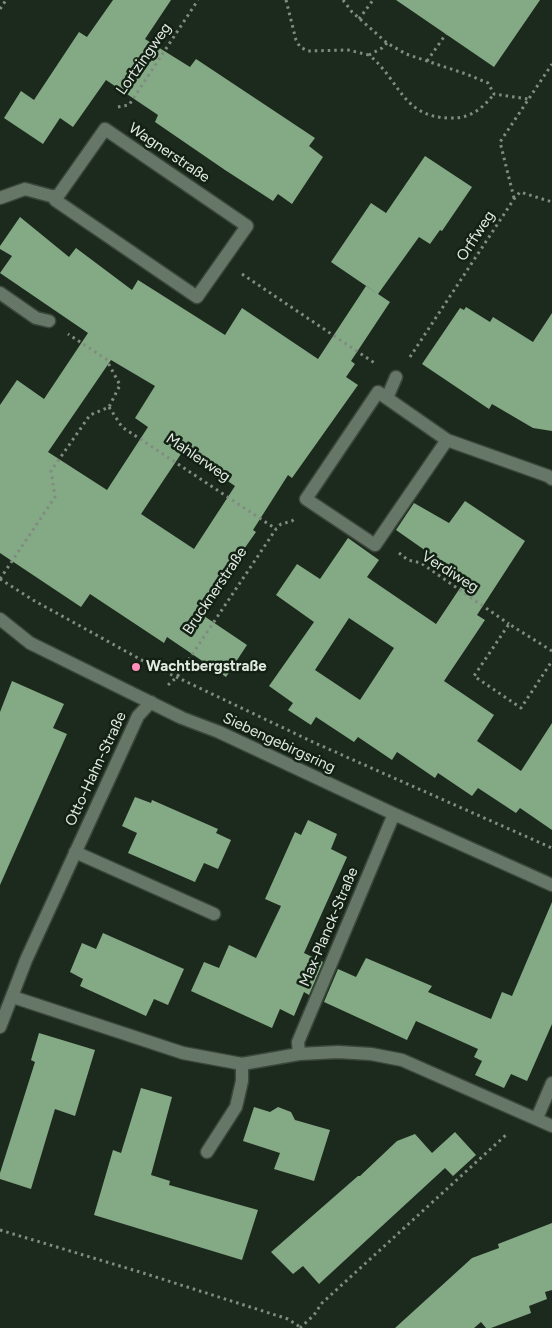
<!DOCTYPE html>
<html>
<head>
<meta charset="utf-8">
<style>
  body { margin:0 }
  canvas { display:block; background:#1c2a1d }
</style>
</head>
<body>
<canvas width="552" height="1328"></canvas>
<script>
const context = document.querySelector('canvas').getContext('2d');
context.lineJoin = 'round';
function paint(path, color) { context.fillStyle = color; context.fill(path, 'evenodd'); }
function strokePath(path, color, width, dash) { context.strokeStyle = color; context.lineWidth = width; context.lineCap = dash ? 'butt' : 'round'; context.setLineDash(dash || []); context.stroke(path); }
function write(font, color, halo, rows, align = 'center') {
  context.font = font + ' Figtree,sans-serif'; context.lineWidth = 5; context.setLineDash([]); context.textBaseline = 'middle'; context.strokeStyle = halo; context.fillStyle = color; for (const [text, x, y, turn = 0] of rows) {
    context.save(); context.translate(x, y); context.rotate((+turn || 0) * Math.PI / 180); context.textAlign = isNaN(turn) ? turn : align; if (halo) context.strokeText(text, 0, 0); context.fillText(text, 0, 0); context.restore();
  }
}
paint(new Path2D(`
  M113,0h58l-26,39 45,28 6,-8 119,79 -6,8 14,11 -31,47 -14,-10 -5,7 -48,-31 -70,-48 3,-7 -52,-35 -33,47 -13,-9 -17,26 -39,-26 17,-27 13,9 45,-68 8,5z
  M396,0h144l-46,67z
  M425,156l47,31 -30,44 -2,-1 -10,14 -11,-7 -41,57 -47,-32 40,-59 15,10z
  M20,217l49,40 7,-9 56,42 6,-10 87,55 17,-27 76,51 48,-73 24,16 -39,59 4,3 -9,13 12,8 -66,93 -4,-3 -35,55 3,2 -45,64 -10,18 46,31 -21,32 -59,-40 -3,6 -74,-49 -9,13 -81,-54v-148l17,-25 27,19 44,-66 -88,-60 12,-17 -12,-7v-3zM111,360l44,26 -20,32 13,9 -41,63 -59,-38zM183,451l52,35 -41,63 -53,-35z
  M466,307l24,15 3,-5 40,25 19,-29v118l-19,-3 -41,-24 -3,5 -67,-45 38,-56 4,2z
  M465,501l60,40 -48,74 8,5 -41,61 50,34 -17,26 44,30 31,-48v107l-32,-22 -4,5 -38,-25 -6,8 -34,-23 -3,5 -38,-26 -5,8 -34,-23 -4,5 -38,-25 -5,8 -23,-15 5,-7 -24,-17 45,-64 -38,-27 21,-31 23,15 28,-41 31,22 -12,17 69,47 30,-45 -70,-49 18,-27 35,20zM349,618l45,30 -34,52 -45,-30z
  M12,681l52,23 -11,24 14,6 -67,151v-173z
  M135,797l16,6 1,-3 66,29 -2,4 15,7 -13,29 -14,-6 -9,19 -67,-29 9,-20 -15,-7z
  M308,820l29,14 -6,15 16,8 -43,96 19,9 -14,33 -5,-3 -10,24 -14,-7 -8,19 -81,-37 13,-29 15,6 10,-23 27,13 25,-52 -16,-7 30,-67 6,3z
  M552,902v122l-25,57 -16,-7 -7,14 -29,-13 7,-14 -8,-4 4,-8 -62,-28 -9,19 -83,-38 14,-33 18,8 10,-19 66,28 -4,6 63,27 11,-27 10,4z
  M103,933l81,36 -16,36 -14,-6 -8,17 -66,-30 3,-7 -13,-7 12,-29 14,6z
  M39,1033l56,17 -20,66 -20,-7 -24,80 -31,-10v-6l35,-111 -4,-2z
  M141,1088l31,9 -21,78 19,6 -1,4 89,25 -16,50 -148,-45 19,-65 8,3z
  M254,1107l16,5 8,-5 13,5 4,8 35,10 -16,51 -40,-12 6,-16 -37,-12z
  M455,1132l21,23 -23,21 -8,-8 -126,116 -16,-18 -10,8 -22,-22 87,-76h2l37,-35 18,-7 17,19z
  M552,1223v67l-7,2 2,7 -18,7 2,7 -40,15h-5l-5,-6 -7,6h-79l77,-70 27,-10 -1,-4z`), '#84a985');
const minor = new Path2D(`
  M105,129l142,97 -50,71 -142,-97z
  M0,198l25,-9 26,7h7
  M0,293l36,25 13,3
  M378,392l69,48 -72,105 -69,-46z
  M387,398l9,-21
  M447,440l101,36 4,3
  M0,619l30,24 152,75 37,14 175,82 158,71
  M75,852l139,62
  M13,997l170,56 59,11 57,-10 39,-2 33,2 31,6 150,66
  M0,1027l26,-67 112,-244 13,-14
  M299,1054l-1,-12 96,-228
  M537,1118l15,-35
  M207,1152l29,-45 6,-26v-17`);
strokePath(minor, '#3b473b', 15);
strokePath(new Path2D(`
  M286,0l10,40 4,7 8,4 40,-1 21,5
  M343,0l9,12 35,31 19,11 60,20 22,9 6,11 34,5
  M0,9l6,-9
  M359,19l14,-19
  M387,43l-5,5 -13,7c31,25 33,62 80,63 21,1 33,-9 45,-24
  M427,61l19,-27
  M118,107l11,-2 69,-105
  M514,198l-14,-56 52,-78
  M242,274l134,90
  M410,357l104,-158 6,-7 32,10
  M109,407l13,20 154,102
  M399,553l9,7 13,3 88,61
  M0,579l33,21 114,63 168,80 237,105
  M0,579l55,-82 -4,-26 39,-56 19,-8 11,-22 -14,-26 -38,-25
  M552,651l-43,-27 -35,52 47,32 31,-47
  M168,685l9,-8 99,-148 5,-5 11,-3 2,-2
  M0,1230l140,42 148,47 12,8
  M300,1328l14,-13 8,-12 185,-169`), '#818c81', 3, [2.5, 4]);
strokePath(minor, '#667767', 12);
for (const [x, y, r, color] of [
  [136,667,5,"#ff8eba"]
]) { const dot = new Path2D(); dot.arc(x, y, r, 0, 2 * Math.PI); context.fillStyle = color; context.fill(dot); strokePath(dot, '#132114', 2); }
write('15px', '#e1eae1', '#132114', [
  ["Lortzingweg",144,59,-55],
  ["Wagnerstraße",169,153,34],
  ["Orffweg",476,236,-57],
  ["Mahlerweg",198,458,34],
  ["Verdiweg",450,572,32],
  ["Brucknerstraße",215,591,-56],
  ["Siebengebirgsring",279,743,25],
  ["Otto-Hahn-Straße",96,769,-65],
  ["Max-Planck-Straße",329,927,-67]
]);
write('bold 15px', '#e1eae1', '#132114', [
  ["Wachtbergstraße",146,667]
], 'left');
</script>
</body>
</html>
